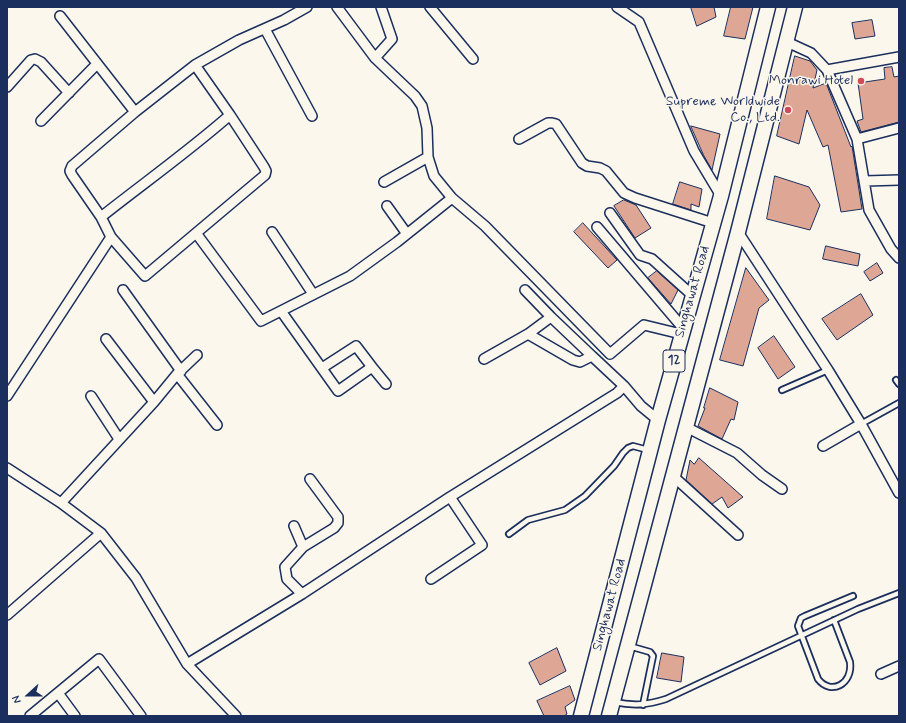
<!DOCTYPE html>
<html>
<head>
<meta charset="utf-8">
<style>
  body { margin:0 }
  #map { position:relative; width:906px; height:723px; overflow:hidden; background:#fbf7ec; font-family:Mynerve,sans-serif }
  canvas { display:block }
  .frame { position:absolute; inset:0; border:8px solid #1b2f5e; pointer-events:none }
  .north { position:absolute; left:8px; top:675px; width:40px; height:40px; -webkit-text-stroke:3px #fbf7ec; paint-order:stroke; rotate:249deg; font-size:11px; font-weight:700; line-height:16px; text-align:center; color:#1b2f5e }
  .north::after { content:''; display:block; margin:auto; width:14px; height:18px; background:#1b2f5e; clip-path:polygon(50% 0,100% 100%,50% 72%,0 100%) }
</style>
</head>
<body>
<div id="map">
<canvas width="906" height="723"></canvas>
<div class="frame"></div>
<div class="north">N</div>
</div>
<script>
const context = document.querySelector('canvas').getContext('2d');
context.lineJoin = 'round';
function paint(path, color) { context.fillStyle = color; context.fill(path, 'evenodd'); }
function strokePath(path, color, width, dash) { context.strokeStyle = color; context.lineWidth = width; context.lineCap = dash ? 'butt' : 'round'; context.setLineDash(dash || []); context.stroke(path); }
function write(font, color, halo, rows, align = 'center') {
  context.font = font + ' Mynerve,sans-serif'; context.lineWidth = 3; context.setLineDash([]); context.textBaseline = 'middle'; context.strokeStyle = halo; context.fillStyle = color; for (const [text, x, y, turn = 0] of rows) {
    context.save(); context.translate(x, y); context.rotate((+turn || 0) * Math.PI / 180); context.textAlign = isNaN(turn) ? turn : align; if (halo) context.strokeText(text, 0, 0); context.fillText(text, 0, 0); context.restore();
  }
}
const building = new Path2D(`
  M691,7h23l2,10 -19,9z
  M731,7h22l-8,32 -21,-3z
  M872,20l3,16 -20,3 -3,-16z
  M795,56l15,5 7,9 -4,18 13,-5 25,64 1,-1 10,63 -21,3 -13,-67 -5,2 -16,-37 -8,34 -22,-8z
  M892,67l2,10 5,-1v46l-38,10 -4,-11 6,-2 -5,-36 27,-4 -1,-11z
  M691,126l29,8 -8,36 -8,-14z
  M775,176l34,11 11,18 -10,25 -43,-11z
  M680,182l22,7 -3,18 -8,-3v6l-18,-6z
  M624,200l12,5 15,23 -16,10 -21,-32z
  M583,223l34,37 -9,8 -34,-36z
  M826,246l34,8 -2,12 -35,-7z
  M877,263l6,10 -13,8 -6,-9z
  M746,268l23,32 -10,8 -16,58 -23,-6z
  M657,271l21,19 -7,14 -23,-26z
  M861,294l12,21 -36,25 -15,-21z
  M774,336l21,31 -17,12 -20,-31z
  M710,388l28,14 -4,18 -3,-1 -9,20 -24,-13 7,-18h-1z
  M699,458l44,39 -15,11 -6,-11 -10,7 -26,-24 4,-20 4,4z
  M557,648l9,23 -26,14 -11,-22z
  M662,653l22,4 -3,25 -24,-4z
  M570,686l5,14 -10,7 2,7 -3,2h-20l-7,-15z`);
paint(building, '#dda695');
strokePath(building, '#1b2f5e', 1);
const lane = new Path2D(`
  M896,380l3,4
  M782,390l46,-20
  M861,424l38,-21
  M509,534l19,-14 37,-10 20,-14 29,-30 9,-13 5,-5 5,-2 15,4
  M834,620l16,42c3,22 -19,34 -32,17l-20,-53 3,-8 4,-2 48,-20
  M629,646l21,6 3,4 -10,49
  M614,702c20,4 33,3 52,-3l192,-90 41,-16`);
const street = new Path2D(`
  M337,7l38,51 40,38 7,10 5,22 1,29 6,19 18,22 33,28 125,128 34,-29 37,9
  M430,7l43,52
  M617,7l22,15 55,129 27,45
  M60,16l75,96
  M265,29l47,87
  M787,42l24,11 16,17 30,69 12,71 22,39 8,9
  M375,58l17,-19 -11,-32
  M827,70l72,-13
  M7,87l24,-27 4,-1 6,3 28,31
  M41,121l56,-57
  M519,139l29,-16h4l4,1 26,39 5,3 13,2 6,3 18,22 11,5 78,25
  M857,139l42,-11
  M865,181l34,-1
  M384,182l44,-25
  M387,206l20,28
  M610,213l30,42 12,4 40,36
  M101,217c43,-34 88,-66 129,-102
  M597,227l86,101
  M272,232l41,62
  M738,232l90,138 33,54 38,69
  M196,233l65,88 89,-45 47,-34 55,-44
  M111,237l34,39 120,-101 1,-4 -2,-4 -34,-52 -35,-50
  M123,290l58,81
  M525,290l26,27 41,39
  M281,311l57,80 34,-24 14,17
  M528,334l23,-17
  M106,339l48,63
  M484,359l44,-25 45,26 7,2 12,-6 32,30
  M322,368l34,-22 16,21
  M177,374l40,51
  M7,396l104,-159 -10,-20 -29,-42 -2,-4 2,-5 63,-54 60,-47 44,-25 45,-20 23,-13
  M91,396l28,43
  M686,427l51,26 25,22 20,14
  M823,446l38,-22
  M7,468l54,35 40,30 35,45 51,86 49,52
  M673,476l65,59
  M61,503l93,-101 23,-28 20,-19
  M294,526l9,21 -18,20 2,12 15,15 148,-97 167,-104 7,-7 17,20 17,14
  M303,547l31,-19 4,-5v-6l-3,-4 -25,-34
  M431,579l51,-34 -32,-48
  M7,615l94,-82
  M187,664l115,-70
  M881,674l18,-8
  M58,693l17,23
  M30,716l69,-57 42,57`);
const primary = new Path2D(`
  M581,716l77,-296 63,-224 47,-189
  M609,716l129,-484 57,-225`);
strokePath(lane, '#1b2f5e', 8);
strokePath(street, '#1b2f5e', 12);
strokePath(primary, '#1b2f5e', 17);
strokePath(lane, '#fbf7ec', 4.5);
strokePath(street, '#fbf7ec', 9);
strokePath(primary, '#fbf7ec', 14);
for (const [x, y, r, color] of [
  [861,81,4,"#d1495b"],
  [788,110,4,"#d1495b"]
]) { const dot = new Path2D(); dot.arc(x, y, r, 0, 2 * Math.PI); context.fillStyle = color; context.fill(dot); strokePath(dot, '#fbf7ec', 1.5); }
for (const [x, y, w] of [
  [674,361,22]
]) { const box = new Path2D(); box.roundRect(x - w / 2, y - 11, w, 22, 3); context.fillStyle = '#fbf7ec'; context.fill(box); strokePath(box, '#1b2f5e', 1); }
write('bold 13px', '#1b2f5e', null, [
  ["12",674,361]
]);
write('14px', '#1b2f5e', '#fbf7ec', [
  ["Monrawi Hotel",853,81],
  ["Supreme Worldwide",780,102],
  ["Co., Ltd.",780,118]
], 'right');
write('14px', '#1b2f5e', '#fbf7ec', [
  ["Singhawat Road",693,292,-74],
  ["Singhawat Road",610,605,-75]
]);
</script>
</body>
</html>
